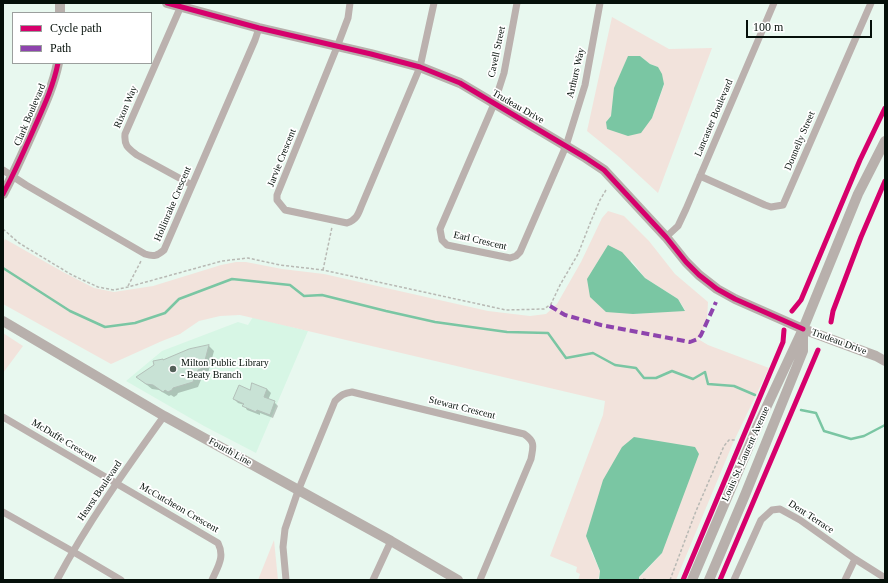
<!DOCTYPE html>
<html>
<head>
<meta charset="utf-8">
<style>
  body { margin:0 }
  #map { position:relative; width:888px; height:583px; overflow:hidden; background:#e8f8ef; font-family:"Times New Roman",serif }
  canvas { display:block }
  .frame { position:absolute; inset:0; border:4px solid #05100a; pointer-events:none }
  .legend { position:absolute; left:12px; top:12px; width:140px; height:52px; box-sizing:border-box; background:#fff; border:1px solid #9b9f9d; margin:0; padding:5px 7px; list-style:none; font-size:12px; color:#05100a }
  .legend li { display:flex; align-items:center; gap:8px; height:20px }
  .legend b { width:20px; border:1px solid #9b9f9d }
  .scale { position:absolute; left:746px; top:20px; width:126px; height:18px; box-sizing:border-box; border:2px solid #05100a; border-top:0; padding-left:5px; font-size:12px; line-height:14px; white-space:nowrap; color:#05100a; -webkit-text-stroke:3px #fff; paint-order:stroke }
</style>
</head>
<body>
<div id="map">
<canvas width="888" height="583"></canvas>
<div class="frame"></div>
<ul class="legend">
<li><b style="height:5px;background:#d6006c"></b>Cycle path</li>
<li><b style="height:5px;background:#8e44ad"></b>Path</li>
</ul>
<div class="scale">100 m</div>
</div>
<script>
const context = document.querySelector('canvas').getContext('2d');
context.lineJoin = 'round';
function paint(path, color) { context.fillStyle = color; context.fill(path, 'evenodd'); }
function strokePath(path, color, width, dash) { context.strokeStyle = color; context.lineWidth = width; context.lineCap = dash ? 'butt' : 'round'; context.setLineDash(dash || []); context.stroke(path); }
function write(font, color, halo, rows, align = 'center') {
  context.font = font + ' "Times New Roman",serif'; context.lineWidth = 3.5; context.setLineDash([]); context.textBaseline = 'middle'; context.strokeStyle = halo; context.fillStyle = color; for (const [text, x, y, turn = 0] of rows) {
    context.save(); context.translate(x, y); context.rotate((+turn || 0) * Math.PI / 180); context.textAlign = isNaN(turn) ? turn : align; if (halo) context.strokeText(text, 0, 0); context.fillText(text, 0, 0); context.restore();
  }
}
paint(new Path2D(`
  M253,317l55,14 -52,122 -52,-27 -78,-45 36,-30 76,-29 10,3z`), '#d7f6e5');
paint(new Path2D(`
  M612,17l57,32 43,-1 -54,145 -39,-36 -32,-26zM640,56l10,8 8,3 6,18 -12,33 -46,4 5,-6z
  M608,211l16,5 25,25 26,33 33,28 -1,20 -9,17 10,6 61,23 -36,75 -57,137h-37v-2l23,-25 -71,-2 9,20 -2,9h-20l2,-6 -4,-2 1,-5 -27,-11 53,-141 2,-14 -365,-86 -20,1 -21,5 -19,13 -18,7 -51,23 -108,-60v-61l2,-4 58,33 31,16 20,4 39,-6 68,-21 15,-3h10l36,7 42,5 164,37 42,5 16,-2 11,-10 24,-42 21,-44zM631,260l14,18 33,21 7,11 -52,4z
  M3,333l20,13 -20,27z
  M274,540l4,40h-20z`), '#f2e3dc');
paint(new Path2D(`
  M628,56h12l10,8 8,3 4,7 2,10 -12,34 -11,15 -13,3 -21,-7 -1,-7 5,-6 3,-28z
  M608,245l14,7 23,26 33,21 7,12 -52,3 -27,-2 -16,-15 -3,-18z
  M634,437l61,10 4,7 -37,99 -23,24v3h-40l1,-9 -14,-35 17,-56 19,-33z`), '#7ac6a3');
paint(new Path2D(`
  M209,346l5,5 -6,22 -5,2 -5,12 -20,6 -1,2 -3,2 -3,-2 -2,1 -10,-6 -7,-1 -15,-12 27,-16z
  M267,389l4,4 -3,7 6,2 4,4 -5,12 -13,-5v2l-13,-5 -3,-5 -6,-2 -4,-4 16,-8z`), '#0003');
strokePath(new Path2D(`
  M3,268l67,43 35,16 30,-4 30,-10 14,-14 53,-20 58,6 14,11 18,-1 64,16 49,11 72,10 41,1 18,25 27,-5 22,12 21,3 8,10h12l16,-7 21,8 12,-7 3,12 26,2 21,9
  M801,410l15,3 8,18 27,8 13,-3 21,-11`), '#7ac6a3', 2.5);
const building = new Path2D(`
  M209,345l-6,23 -5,2 -5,12 -20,6 -1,2 -4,2 -3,-2 -2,2 -10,-7 -7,-1 -10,-7 18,-12 -1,-4 10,-2v1l26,-11z
  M252,383l15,6 -3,8 11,4 -5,14 -13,-5 -1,2 -14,-6 2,-2 -11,-5 6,-14 11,5z`);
paint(building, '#c8e2d5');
strokePath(building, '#b3c0b9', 1);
strokePath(new Path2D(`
  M3,229l16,14 53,32 26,12 16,3 14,-3 94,-26 26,-3 32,7 43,5 183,40 38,-1 7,-5 9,-19 18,-31 13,-33 9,-21 6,-10
  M323,270l9,-43
  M128,286l13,-25
  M643,579l5,1
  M670,580l26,-69 28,-65 5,-6h7`), '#b8b9b4', 1.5, [3, 2]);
strokePath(new Path2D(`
  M350,3l-2,15 -11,29 -60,148v5l8,10 62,13c9,-3 11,-8 14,-16l59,-140 14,-64
  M517,3l-13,70 -10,31 -54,125 2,11 5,5 63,13 6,-2 4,-4 46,-106 19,-61 15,-82
  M181,6l-56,128c-1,12 3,14 12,21l55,30
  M3,170l23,15 119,69c9,3 12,2 19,-4l91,-210 4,-12
  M700,176l65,29 6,2 12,-2 88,-202
  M666,237l12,-11 8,-17 88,-206
  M3,417l215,126c7,14 0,23 -6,37
  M3,512l69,39 49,29
  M57,580c31,-58 69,-111 107,-164
  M286,580l-3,-33 2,-18 13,-38 37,-90c6,-6 9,-8 17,-9l172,42c12,8 9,13 7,25l-51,121
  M373,580l18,-39
  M734,580l27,-60 11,-10 8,-1 20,11 55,39 30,19
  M845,580l10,-21`), '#bbb1ae', 7);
strokePath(new Path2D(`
  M167,3l92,25 112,26 49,13 40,16 126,75 18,12 62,67 20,25 13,13 18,14 18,10 68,30 73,27 9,5
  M60,13v-10
  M3,194c11,-20 20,-41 29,-61 10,-23 21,-45 26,-70
  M3,321l161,95 227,125 67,39
  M692,580l66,-155 45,-96 55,-135 27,-53
  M709,580l36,-85 58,-144v-16`), '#b8b0ac', 10);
strokePath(new Path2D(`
  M550,306l15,9 36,10 89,17 8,-3 3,-4 15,-33`), '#8e44ad', 4, [8, 4]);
strokePath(new Path2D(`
  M167,3l92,25 112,26 49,13 40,16 126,75 18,12 62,67 20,25 13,13 18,14 18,10 68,30
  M3,194c11,-20 20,-41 29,-61 10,-23 21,-45 26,-70
  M792,311l9,-11 59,-140 25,-52
  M831,322l2,-11 28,-74 24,-56
  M683,580l100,-238 1,-12
  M720,580l98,-230`), '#d6006c', 5);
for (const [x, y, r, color] of [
  [173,369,4,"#54615a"]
]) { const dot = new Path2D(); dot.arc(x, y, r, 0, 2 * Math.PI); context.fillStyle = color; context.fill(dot); strokePath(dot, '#fff', 1.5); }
write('10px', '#05100a', '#fff', [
  ["Cavell Street",497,52,-78],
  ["Arthurs Way",576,73,-77],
  ["Rixon Way",126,107,-67],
  ["Trudeau Drive",518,107,30],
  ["Clark Boulevard",30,115,-67],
  ["Lancaster Boulevard",714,118,-67],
  ["Donnelly Street",800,141,-67],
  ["Jarvie Crescent",282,158,-68],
  ["Hollinrake Crescent",173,204,-67],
  ["Earl Crescent",480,241,13],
  ["Trudeau Drive",839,342,20],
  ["Stewart Crescent",462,408,14],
  ["McDuffe Crescent",64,441,31],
  ["Fourth Line",230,452,29],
  ["Louis St. Laurent Avenue",746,454,-66],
  ["Hearst Boulevard",100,491,-56],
  ["McCutcheon Crescent",179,508,30],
  ["Dent Terrace",811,517,33]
]);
write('10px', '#05100a', '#fff', [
  ["Milton Public Library",181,363],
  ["- Beaty Branch",181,375]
], 'left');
</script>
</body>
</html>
